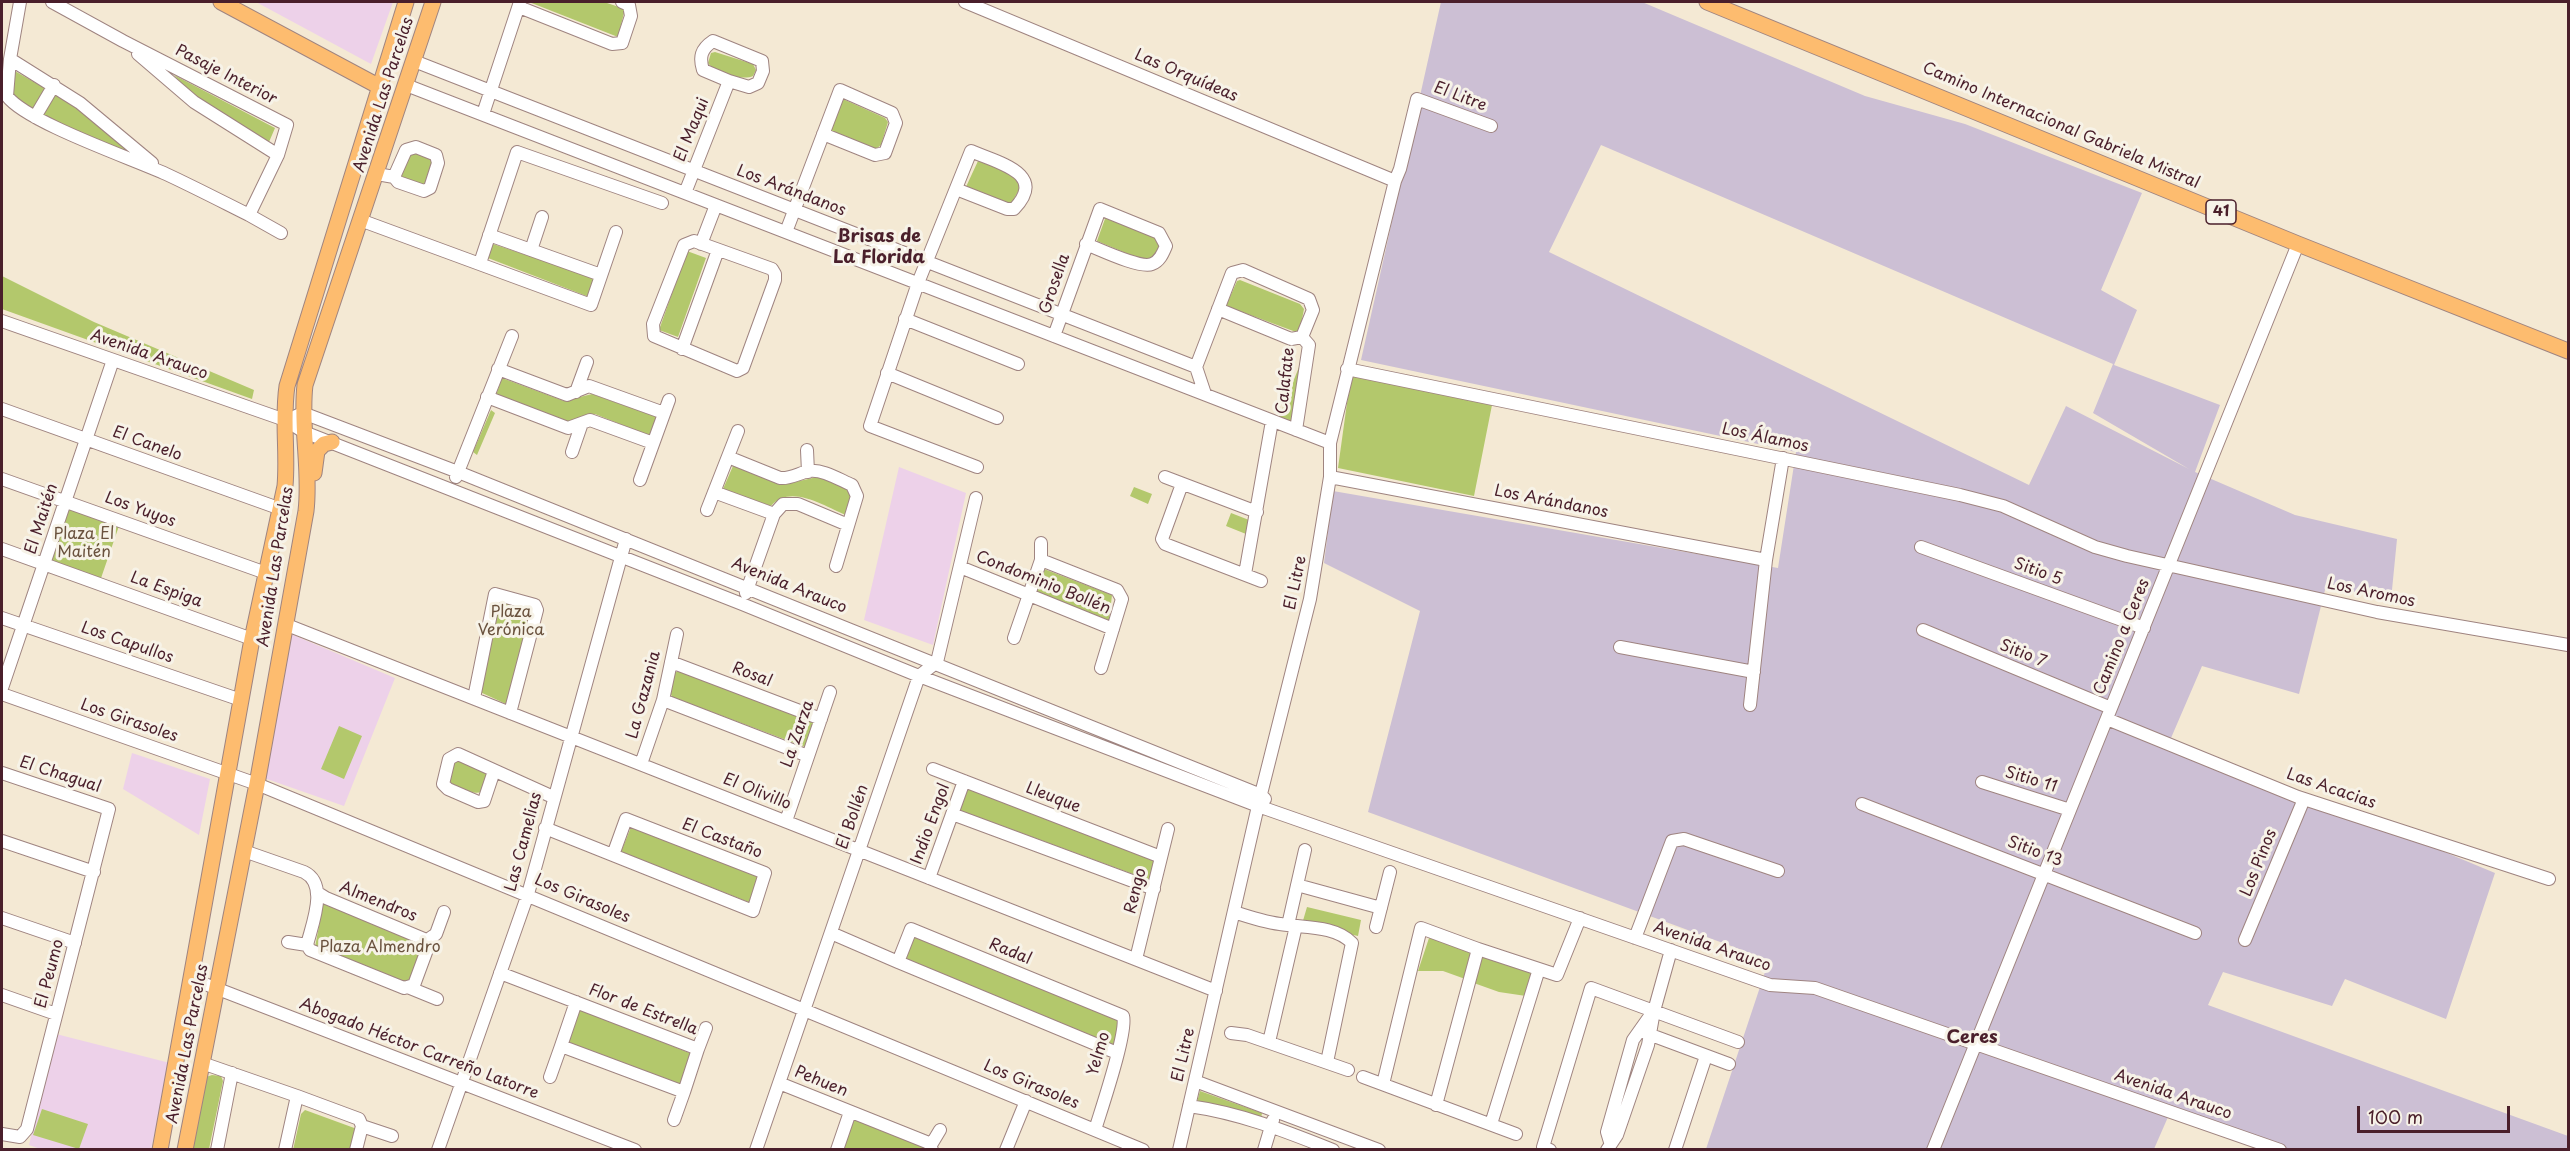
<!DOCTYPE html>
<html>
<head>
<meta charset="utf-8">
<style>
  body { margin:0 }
  #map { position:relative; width:2570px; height:1151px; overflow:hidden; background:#f4e9d4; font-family:"Playpen Sans",sans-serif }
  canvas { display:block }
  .frame { position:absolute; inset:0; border:3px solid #4a1f2b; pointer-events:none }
  .scale { position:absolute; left:2357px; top:1106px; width:153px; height:27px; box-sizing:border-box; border:3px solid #4a1f2b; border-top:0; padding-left:8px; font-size:18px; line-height:21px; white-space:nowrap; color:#4a1f2b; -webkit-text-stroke:4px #f7f3e8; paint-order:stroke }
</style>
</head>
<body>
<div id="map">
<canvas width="2570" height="1151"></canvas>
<div class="frame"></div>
<div class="scale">100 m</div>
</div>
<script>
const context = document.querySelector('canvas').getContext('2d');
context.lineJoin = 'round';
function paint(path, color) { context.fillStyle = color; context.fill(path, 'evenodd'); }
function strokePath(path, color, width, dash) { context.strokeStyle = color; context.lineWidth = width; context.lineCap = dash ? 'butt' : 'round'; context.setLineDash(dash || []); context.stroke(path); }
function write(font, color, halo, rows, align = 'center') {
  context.font = font + ' "Playpen Sans",sans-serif'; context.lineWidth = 6; context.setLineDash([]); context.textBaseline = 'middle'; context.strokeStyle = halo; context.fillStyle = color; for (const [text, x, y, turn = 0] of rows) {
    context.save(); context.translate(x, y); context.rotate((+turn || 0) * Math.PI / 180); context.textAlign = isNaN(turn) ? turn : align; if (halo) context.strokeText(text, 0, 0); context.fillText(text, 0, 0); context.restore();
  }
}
paint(new Path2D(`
  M256,2h137l-22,62z
  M899,467l67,26 -33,152 -69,-25z
  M291,634l104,44 -51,128 -80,-28z
  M132,753l78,26 -11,56 -76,-46z
  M56,1034l114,29 -19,86 -108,1 -14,-5z`), '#edd1e9');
paint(new Path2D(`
  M1441,2h201l223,94 100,28 177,69 -41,97 36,20 -23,55 106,40 -25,67 100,43 102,24 -6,61 -65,-14 -27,108 -97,-28 -31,72 324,135 -49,146 -101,-40 -13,27 -109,-34 -15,33 360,131v13h-309l-91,-32 -14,32h-448l63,-189 -401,-148 52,-201 -96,-48 9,-72 445,77 18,-116 -435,-92zM1601,145l512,219 -20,49 96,56 -123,-63 -37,79 -480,-233z`), '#ccbfd4');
paint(new Path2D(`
  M529,2h75l21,7 -7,28z
  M715,52l38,12 3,6 -3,6c-11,5 -38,-3 -45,-13l3,-10z
  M13,70l70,40 53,46 -94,-39 -31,-22z
  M174,75l101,53 -6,14 -7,1 -68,-45z
  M843,99l42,19 3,4 -7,23 -5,4 -47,-18z
  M410,151l24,7 -9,28 -24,-8z
  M978,161l39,14 4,11 -10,18 -46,-15z
  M1106,216l51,23 4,7 -3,8 -13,7 -48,-20z
  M493,244l102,34 -6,19 -101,-39z
  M687,251l19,7 -28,79 -19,-7z
  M2,276l92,46 160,68 -2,9 -250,-90z
  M1240,280l60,24 4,5 -4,21 -4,2 -70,-26 11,-25z
  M1303,357l-8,67 -16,-7z
  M1351,374l141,31 -18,91 -136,-28z
  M502,378l62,23 28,-7 65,23 -7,19 -55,-22 -24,9 -75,-28z
  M491,410l4,3 -18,42 -4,-3z
  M733,466l53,18 31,-7 31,11 4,7 -4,21c-23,-9 -57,-33 -77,-10l-48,-17z
  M1134,487l18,7 -4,10 -18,-8z
  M69,508l50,18 -19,55 -50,-19z
  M1231,513l18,7 -3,14 -20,-8z
  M1044,569l68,26 -3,26 -74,-30z
  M497,598l35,8 -26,98 -26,-12z
  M674,672h6l133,48 2,8 -10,19 -133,-50 -3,-8z
  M339,726l23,10 -18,43 -23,-10z
  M460,757l24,11 3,7 -5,17c-10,3 -28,-4 -34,-11l5,-21z
  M967,788l187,73 -5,19 -190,-70z
  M631,827l128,49 -8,27 -130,-51z
  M324,900l100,41 -12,42 -6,2 -91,-38z
  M1307,907l54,13 -3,16 -56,-12z
  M914,931l208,88 -7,29 -211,-88z
  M1429,938l48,12 -9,30 -25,-9h-25z
  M1479,951l56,18 -9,27 -27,-4 -28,-10z
  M580,1009l112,45 -10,31 -114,-42z
  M212,1075l9,1 2,5 -14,68 -17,1 14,-73z
  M1200,1091l62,22 -1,6 -64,-17z
  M42,1109l46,15 -9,25 -46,-14z
  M305,1110l52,19 -4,20 -60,1 8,-36z
  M856,1117l73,33h-87l9,-29z`), '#b3c86c');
const minor = new Path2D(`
  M20,2l-10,57 -3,37c19,26 124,62 159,78 28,13 55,27 83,41l29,-60 9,-30 -164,-84 -71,-39
  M965,2l430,179
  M519,7l93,37 10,-1 9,-27 -2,-11 -7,-3
  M138,54l56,48 84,53
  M10,59l70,44 72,60
  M414,61l782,306
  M406,85l924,358
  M483,114l37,-112
  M35,117l19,-32
  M377,174l17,3 4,5 26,9 6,-3 8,-25 -2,-8 -20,-8 -10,3 -12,27
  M956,189l51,20h7c34,-36 -16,-46 -43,-58 -18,44 -35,88 -53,132l-48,143 107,41
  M685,193l44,-112 -26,-11c-4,-13 -2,-21 10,-29l49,20 1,10 -5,12 -9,4 -20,-6
  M249,215l32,18
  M360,220l231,85 25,-73
  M786,232l54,-142 52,23 4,10 -11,30 -10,2 -52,-21
  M489,235l112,40
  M694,241l78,28 3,5v6l-32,88 -6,3 -83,-35 -1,-12 31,-79z
  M701,244l15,-39
  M531,250l11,-33
  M480,263l37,-111 145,51
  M905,319l113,45
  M2,321l283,99 19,12 438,172 177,72 339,130 512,179 45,3 465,162
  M1054,336l46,-127 59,24 7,13c-3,7 -6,15 -14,18 -12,5 -53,-15 -66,-20
  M682,349l36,-99
  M1196,367l36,-94 11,-3 66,29 4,11 -11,27 -11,2 -73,-30
  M1196,367l9,27
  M498,369l69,26 22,-9 75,27
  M1347,369l613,126 43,11 92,41 32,9 250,56 191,33
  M887,373l110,45
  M576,392l11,-30
  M487,397l81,31 22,-8 63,23
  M2,409l279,100
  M296,416l7,-3 155,59 803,323 4,4
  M1296,430l13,-85 -7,-8
  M807,450l1,22
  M572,452l10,-29
  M728,457l52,21c11,1 19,-5 29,-7 14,-2 31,9 43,14l5,11 -21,70
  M456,477l56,-141
  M1165,477l92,35
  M1330,477l436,83
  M2,479l264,94
  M640,480l29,-80
  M1182,484l-20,55 3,5 96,37
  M714,492l60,22
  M707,510l31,-79
  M1921,547l223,81
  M2,549l250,90
  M1041,560l76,30 5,9 -21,69
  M960,567l153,62
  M1245,574l27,-153
  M746,593l28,-79 9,-10h15l50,21
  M2,618l239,82
  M287,625l929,366
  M1923,630l188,78
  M1014,638l27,-78v-17
  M1620,647l134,25
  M671,662l150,57
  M2,688l111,-328
  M2,694l255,90 886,366
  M474,698l21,-104 40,11 2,5 -27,103
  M663,700l145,56
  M1750,705l16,-145 17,-102
  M2107,719l191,78 251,82
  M641,764l22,-64 14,-66
  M933,769l228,88
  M494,771l-10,30 -6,1 -30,-13 -5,-5 6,-25 9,-5 95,43
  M2,773l107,36 -82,320 -7,8 -18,-3
  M1982,782l88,28
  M1862,804l333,129
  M952,814l202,75
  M786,821l44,-129
  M545,828l208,83 12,-38 -139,-54 -13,36
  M2,841l92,31
  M244,851l60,21c25,12 8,52 3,73l3,5 94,38 10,-3 14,-38 -4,-8 -98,-41 -8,-5
  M929,878l35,-97
  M1297,885l84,23
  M1234,912c15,5 30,10 46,12 23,4 55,1 72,19l-25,119
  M2,918l73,25
  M1288,925l17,-75
  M1376,927l14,-55
  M831,933l67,29
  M1635,938l37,-97 12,-2 94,32
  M2245,940l59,-141
  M426,941l10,-7 8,-22
  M288,942l19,3
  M1136,959l32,-130
  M500,973l198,76 -14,43 -123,-46 15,-44
  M192,979l443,171
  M410,988l27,11
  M2,995l54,19
  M1643,1032l86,32
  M1231,1033l16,2 101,35
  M1269,1042l27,-116
  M698,1049l8,-21
  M202,1063l95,33
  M550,1077l11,-31
  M1363,1077l153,57
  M1195,1081l184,69
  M779,1083l150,60 3,7
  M1383,1084l38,-156 57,21
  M1436,1105l42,-156 79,26 23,-57
  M1189,1106c51,7 96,25 144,44
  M674,1120l10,-28
  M1491,1124l48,-155
  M362,1126l30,10
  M1095,1130c6,-20 33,-99 28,-114l-212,-87 -13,33 219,91
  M1610,1142l-3,-10 26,-92 17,-24
  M931,1145l9,-15
  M217,1150l15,-77
  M285,1150l12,-54 62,23 3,7 -6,24
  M438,1150l90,-256 98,-355
  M756,1150l163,-474 18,-14 39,-164
  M837,1150l13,-38
  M1006,1150l20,-49
  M1179,1150l79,-344 52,-207 20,-122v-34l65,-262 5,-12 17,-70 74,27
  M1264,1150l9,-30
  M1550,1150l-7,-3 48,-159 147,54
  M1607,1150l10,-15 31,-90 6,-34 17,-61
  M1675,1150l31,-94
  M1933,1150l365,-906`);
const major = new Path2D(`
  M221,2l159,85
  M1707,2l591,242 270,107
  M314,473l3,-22 7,-7 8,-2
  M160,1150l92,-511 33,-153c3,-33 -3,-67 2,-100l119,-384
  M185,1150l72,-366 49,-273c5,-42 -6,-84 -1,-126l128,-383`);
strokePath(minor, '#9f8480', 14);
strokePath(major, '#9f8480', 17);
strokePath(minor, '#fff', 12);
strokePath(major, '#fdbc6f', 15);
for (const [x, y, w] of [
  [2221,212,30]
]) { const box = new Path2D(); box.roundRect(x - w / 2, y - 12, w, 24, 4.5); context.fillStyle = '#f7f3e8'; context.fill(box); strokePath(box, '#4a1f2b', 1.5); }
write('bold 15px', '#4a1f2b', null, [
  ["41",2221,212]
]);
write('16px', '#4a1f2b', '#f7f3e8', [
  ["Pasaje Interior",226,75,27],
  ["Las Orquídeas",1186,76,23],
  ["Avenida Las Parcelas",384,95,-72],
  ["El Litre",1460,97,21],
  ["Camino Internacional Gabriela Mistral",2061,126,23],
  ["El Maqui",692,130,-68],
  ["Los Arándanos",791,191,21],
  ["Grosella",1055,284,-71],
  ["Avenida Arauco",149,355,19],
  ["Calafate",1286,381,-84],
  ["Los Álamos",1765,438,12],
  ["El Canelo",147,444,20],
  ["Los Arándanos",1551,502,11],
  ["Los Yuyos",140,510,20],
  ["El Maitén",42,519,-72],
  ["Avenida Las Parcelas",276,567,-81],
  ["Sitio 5",2038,572,20],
  ["Condominio Bollén",1043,583,22],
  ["El Litre",1296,583,-78],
  ["Avenida Arauco",789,586,22],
  ["La Espiga",166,590,20],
  ["Los Aromos",2371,593,12],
  ["Camino a Ceres",2122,637,-68],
  ["Los Capullos",127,643,19],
  ["Sitio 7",2023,654,22],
  ["Rosal",752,675,21],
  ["La Gazania",644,695,-75],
  ["Los Girasoles",129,721,19],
  ["La Zarza",798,734,-71],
  ["El Chagual",60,775,18],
  ["Sitio 11",2031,780,17],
  ["Las Acacias",2331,789,19],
  ["El Olivillo",757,792,22],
  ["Lleuque",1053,798,21],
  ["El Bollén",853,817,-71],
  ["Indio Engol",931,824,-70],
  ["El Castaño",722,839,21],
  ["Las Camelias",524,842,-75],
  ["Sitio 13",2035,852,21],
  ["Los Pinos",2259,863,-68],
  ["Rengo",1136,891,-76],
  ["Los Girasoles",582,899,23],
  ["Almendros",378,902,22],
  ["Avenida Arauco",1712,947,19],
  ["Radal",1010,952,22],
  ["El Peumo",50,974,-75],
  ["Flor de Estrella",643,1010,21],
  ["Avenida Las Parcelas",188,1044,-79],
  ["Abogado Héctor Carreño Latorre",419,1049,21],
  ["Yelmo",1099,1054,-74],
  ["El Litre",1184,1055,-77],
  ["Pehuen",821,1082,22],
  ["Los Girasoles",1031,1085,23],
  ["Avenida Arauco",2173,1095,19]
]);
write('16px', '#6a523e', '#f7f3e8', [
  ["Plaza El",84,535],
  ["Maitén",84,553],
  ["Plaza",511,613],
  ["Verónica",511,631],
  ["Plaza Almendro",380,948]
]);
write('bold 18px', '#4a1f2b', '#f7f3e8', [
  ["Brisas de",879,237],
  ["La Florida",879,258],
  ["Ceres",1972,1038]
]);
</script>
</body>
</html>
